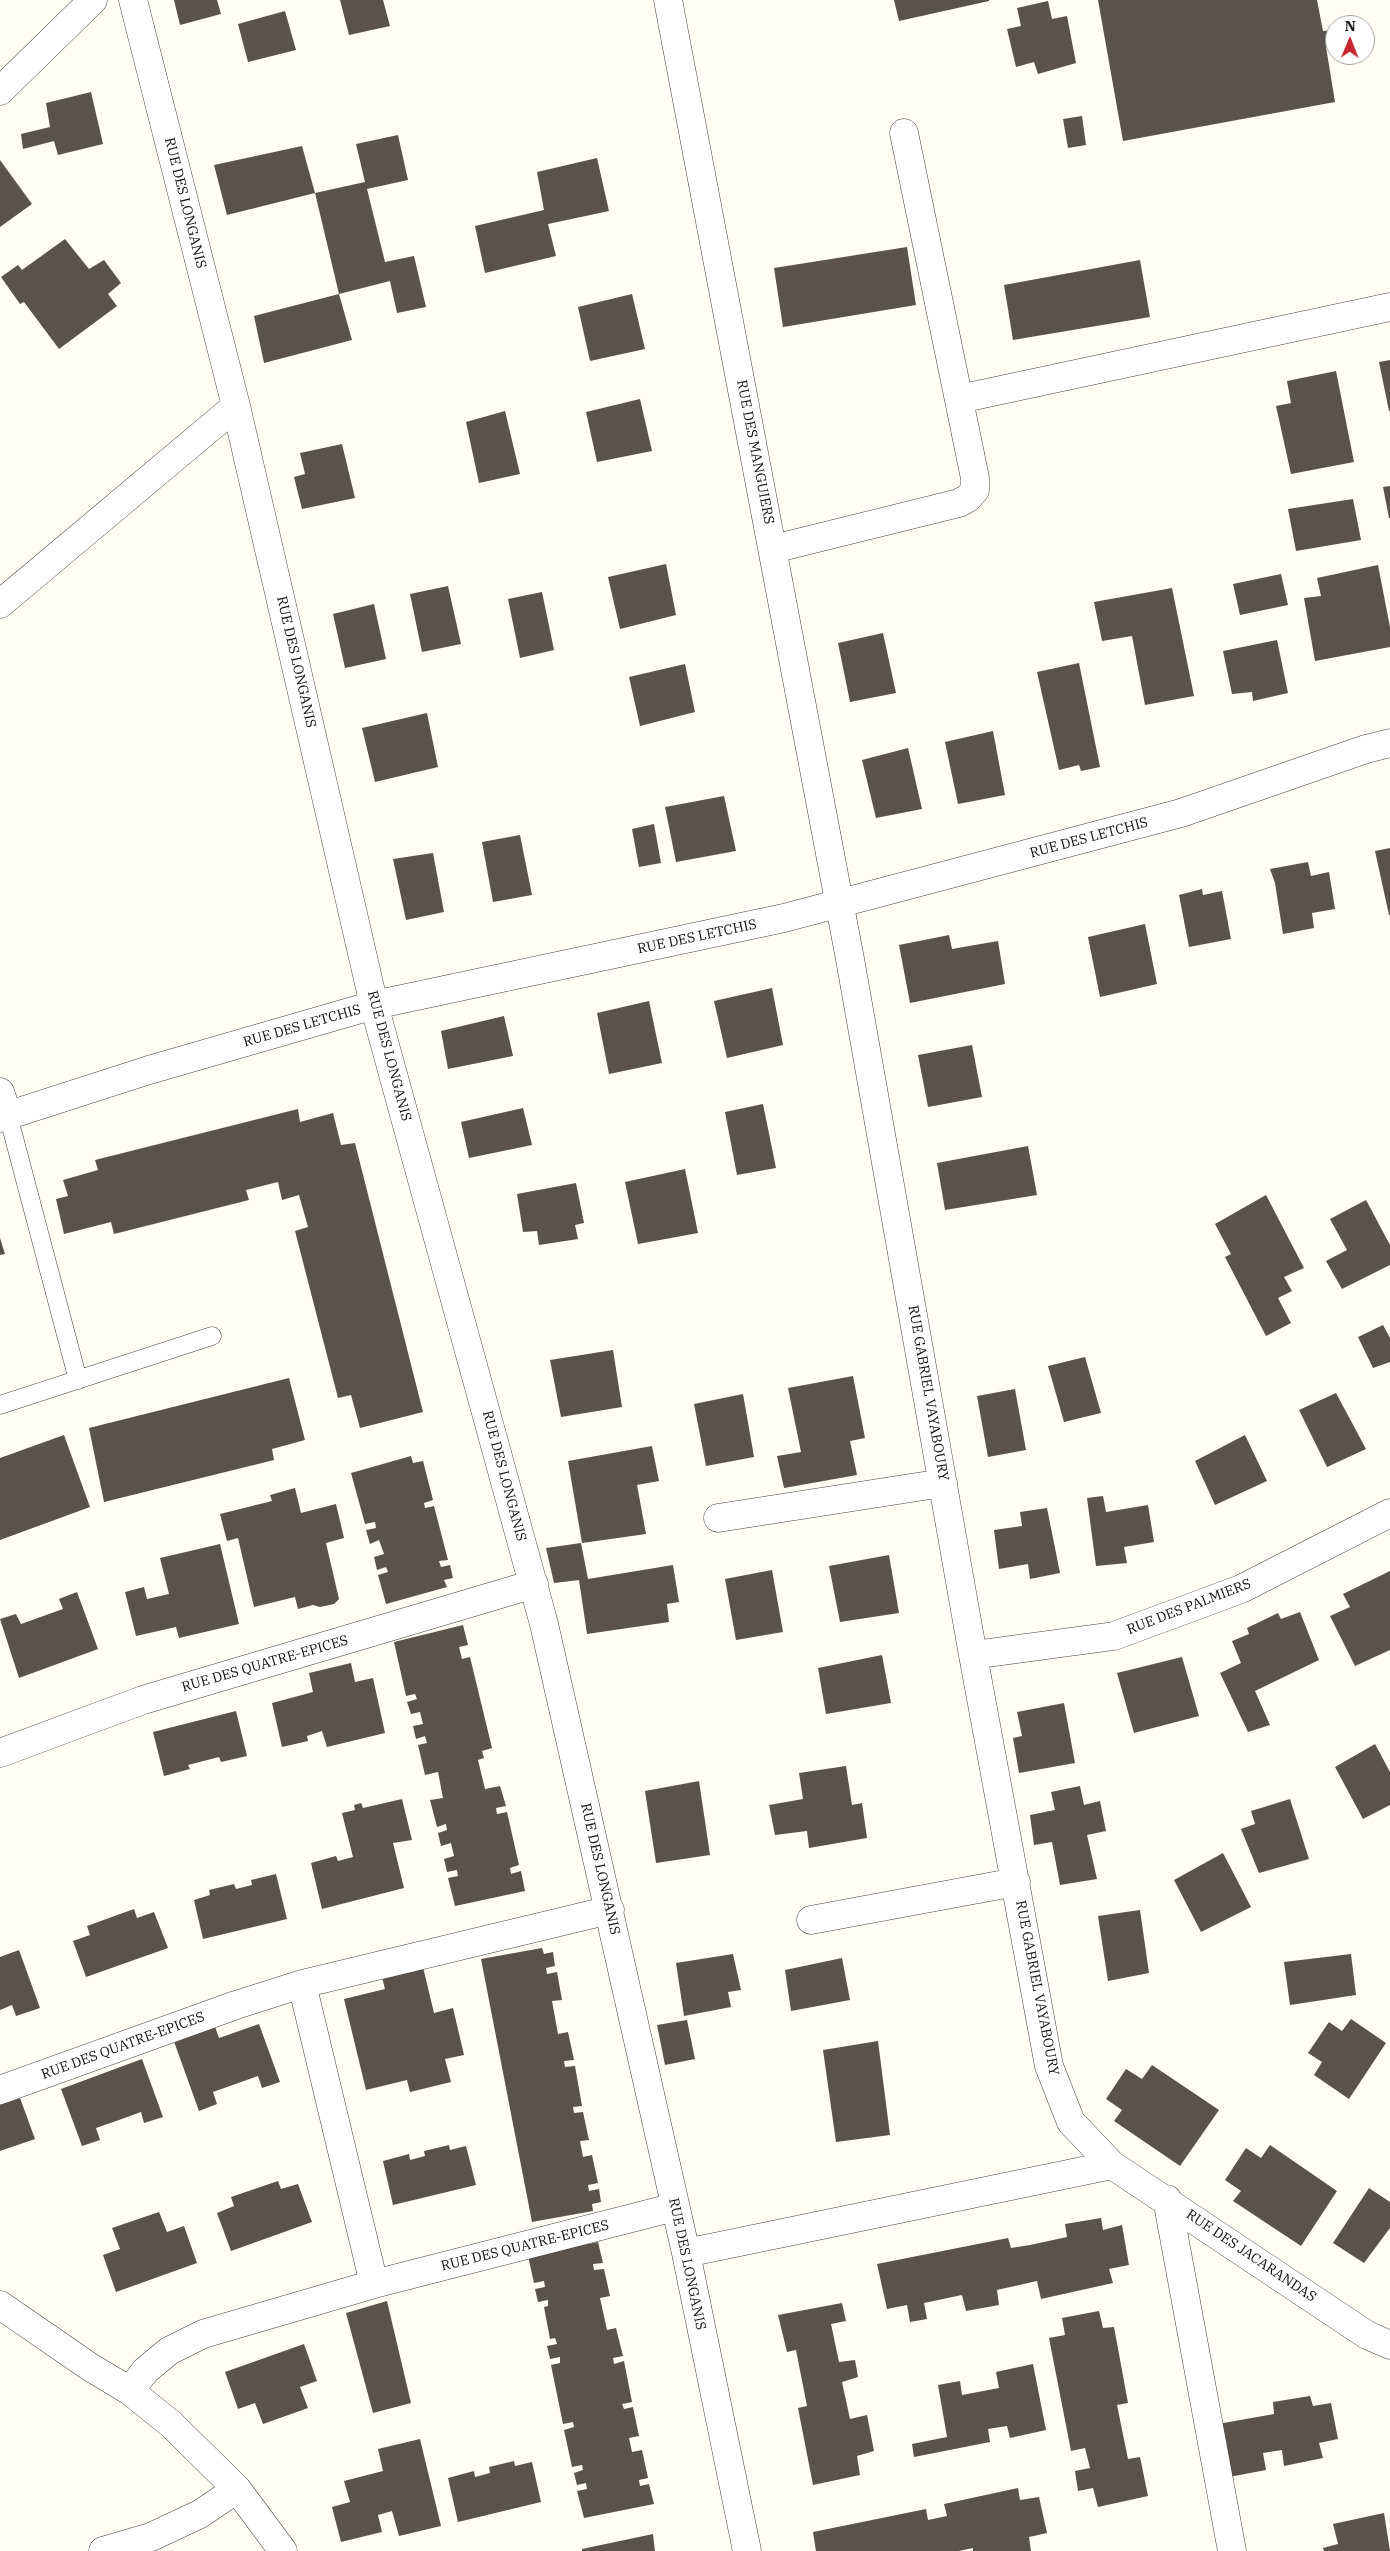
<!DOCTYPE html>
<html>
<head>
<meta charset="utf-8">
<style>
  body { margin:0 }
  #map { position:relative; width:1390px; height:2551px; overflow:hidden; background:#fffdf5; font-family:"IBM Plex Serif",serif }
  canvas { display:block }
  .north { position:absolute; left:1325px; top:15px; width:50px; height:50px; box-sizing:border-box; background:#fff; border:1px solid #a0a0a0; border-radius:50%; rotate:1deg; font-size:14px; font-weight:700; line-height:20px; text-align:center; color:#111 }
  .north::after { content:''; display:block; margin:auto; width:18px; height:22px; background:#c4262e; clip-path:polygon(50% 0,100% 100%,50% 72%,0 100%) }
</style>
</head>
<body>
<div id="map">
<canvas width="1390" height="2551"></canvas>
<div class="north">N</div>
</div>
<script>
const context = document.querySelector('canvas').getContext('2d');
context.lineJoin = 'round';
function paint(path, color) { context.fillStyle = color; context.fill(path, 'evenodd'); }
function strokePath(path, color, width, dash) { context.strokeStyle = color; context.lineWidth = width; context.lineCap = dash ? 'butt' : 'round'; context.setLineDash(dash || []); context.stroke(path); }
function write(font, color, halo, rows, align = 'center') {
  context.font = font + ' "IBM Plex Serif",serif'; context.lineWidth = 5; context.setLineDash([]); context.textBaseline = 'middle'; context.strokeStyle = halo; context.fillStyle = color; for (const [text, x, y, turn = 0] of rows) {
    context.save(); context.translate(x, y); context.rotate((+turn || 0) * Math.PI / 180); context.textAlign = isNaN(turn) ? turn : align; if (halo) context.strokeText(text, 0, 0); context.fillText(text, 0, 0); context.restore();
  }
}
paint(new Path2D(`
  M174,0h43l4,14 -41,11z
  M340,0h43l7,26 -41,9z
  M894,0h95v1l-90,20z
  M1098,0h219l6,31 11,-1 1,3v11l-9,3 9,55 -212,39z
  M1048,1l4,18 15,-3 9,47 -38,11 -4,-12 -18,5 -9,-38 14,-3 -4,-18z
  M285,11l11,39 -48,12 -10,-38z
  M91,92l12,52 -45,11 -4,-14 -31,8 -2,-15 29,-7 -4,-24z
  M1082,116l4,29 -18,3 -5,-29z
  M398,135l10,45 -41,9 18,73 29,-6 12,51 -29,6 -7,-32 -51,13 -24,-101 50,-11 -9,-38z
  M302,146l13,47 -88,22 -13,-50z
  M597,158l12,53 -61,13 8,32 -71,17 -10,-47 69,-16 -7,-38z
  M0,160l32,44 -32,23z
  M65,239l24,30 15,-9 17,23 -13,11 9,12 -58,43 -35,-47 -4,2 -19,-27 17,-12 4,5z
  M907,247l9,58 -133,22 -9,-59z
  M1140,260l10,57 -137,23 -9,-55z
  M339,294l13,46 -88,23 -10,-47z
  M632,294l13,55 -55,12 -12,-54z
  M1390,360v51h-1l-10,-49z
  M1336,371l18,91 -63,12 -15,-68 15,-3 -4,-22z
  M640,399l12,52 -55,11 -11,-50z
  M505,411l15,63 -41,9 -13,-61z
  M342,444l13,54 -53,11 -8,-32 11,-3 -5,-21z
  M1390,486v32h-1l-6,-31z
  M1353,499l8,41 -65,11 -8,-42z
  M666,564l10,51 -56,14 -12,-52z
  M1378,565l12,62v20l-75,14 -11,-63 17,-2 -4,-18z
  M1281,574l7,31 -48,10 -7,-31z
  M448,586l13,58 -39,8 -12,-58z
  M1172,588l22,108 -49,9 -13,-69 -30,5 -8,-39z
  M542,592l12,58 -34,8 -12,-59z
  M374,604l12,55 -41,9 -12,-54z
  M883,633l13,60 -46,9 -12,-59z
  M1277,640l11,53 -35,8 -1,-9 -20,2 -9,-43z
  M1079,663l21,104 -19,4 -2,-6 -20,5 -22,-98z
  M685,664l10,48 -55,14 -11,-49z
  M427,713l11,54 -63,15 -13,-54z
  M993,731l12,64 -47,9 -13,-62z
  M908,748l14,61 -46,9 -14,-58z
  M724,796l12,55 -60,11 -11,-55z
  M654,824l7,39 -22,4 -7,-38z
  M520,835l12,60 -39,7 -11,-60z
  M1390,848v67h-1l-14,-64z
  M433,853l11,59 -38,8 -13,-61z
  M1308,862l3,14 18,-4 6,37 -23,4 2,15 -31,6 -8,-51 -5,-14z
  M1202,889l1,6 19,-4 9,48 -42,8 -10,-52z
  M1145,924l12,60 -57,13 -12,-60z
  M949,935l3,14 46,-8 7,43 -95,19 -11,-58z
  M772,988l11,57 -56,13 -13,-57z
  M649,1001l13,62 -53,11 -12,-61z
  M504,1016l9,40 -65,13 -7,-38z
  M972,1045l10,52 -54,10 -10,-52z
  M763,1104l13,64 -39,7 -12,-63z
  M523,1108l9,37 -63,13 -8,-36z
  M298,1109l2,13 33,-9 8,32 14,-2 68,269 -63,16 -9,-33 -13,3 -43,-167 13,-4 -9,-32 -17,5 -4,-18 -32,8 3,10 -135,34 -3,-12 -47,12 -8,-35 12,-3 -5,-16 35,-10 -3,-10z
  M1028,1146l9,49 -92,15 -8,-47z
  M685,1169l13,64 -60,11 -13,-62z
  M576,1183l8,40 -9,2 3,14 -39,6 -2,-14 -14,1 -6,-38z
  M1266,1195l38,73 -20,9 8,14 -14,7 13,25 -25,13 -41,-79 6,-3 -16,-30z
  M1366,1200l24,45v20l-48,24 -16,-28 21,-11 -17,-31z
  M0,1238l5,16 -5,1z
  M1383,1325l7,13v24l-17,6 -15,-31z
  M613,1350l9,57 -61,10 -11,-57z
  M1085,1357l16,56 -37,9 -16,-56z
  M853,1376l12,62 -15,3 7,34 -73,13 -7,-32 24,-4 -13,-64z
  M289,1378l16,62 -33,9 2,11 -170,42 -15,-74z
  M1015,1389l11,61 -38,7 -11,-61z
  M1336,1393l30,56 -39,18 -28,-57z
  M743,1394l11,63 -48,9 -12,-62z
  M64,1435l26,72 -90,33v-82z
  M1245,1435l22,46 -52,24 -20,-44z
  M652,1446l7,35 -22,4 9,49 -64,9 -14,-82z
  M411,1456l2,7 10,-2 10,39 -9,3 1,5 9,-2 14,54 -9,1 2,6 9,-2 3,13 -9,2 3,7 -61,17 -8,-29 10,-3 -2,-5 -9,3 -3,-13 10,-3 -5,-14 -9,4 -4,-14 10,-2 -1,-6 -10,2 -14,-51z
  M295,1488l6,25 35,-9 8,34 -18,5 13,56 -5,5 -14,3 -7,-2 -15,4 -3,-12 -41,10 -16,-69 -11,3 -7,-27 52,-13 -2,-6z
  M1103,1496l3,16 42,-7 6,37 -30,5 3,16 -31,3 -9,-68z
  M1047,1508l13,65 -30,6 -2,-15 -29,5 -5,-39 28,-4 -2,-14z
  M581,1543l7,36 85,-14 6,37 -12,2 2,18 -82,12 -8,-54 -25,3 -8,-35z
  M220,1544l19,80 -60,14 -3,-11 -40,9 -11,-44 19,-5 3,12 22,-5 -9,-36z
  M889,1555l10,58 -59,9 -11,-56z
  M772,1570l11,62 -47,8 -11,-61z
  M1390,1571v79l-35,16 -25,-50 20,-9 -7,-13z
  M77,1592l21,57 -79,29 -19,-59 16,-5 5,10 42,-15 -4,-10z
  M1300,1612l19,48 -64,31 15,34 -22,7 -28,-59 21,-10 -9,-22 17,-7 -2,-6 31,-15 3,6z
  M463,1625l5,20 -9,2 3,12 8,-2 22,91 -10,3 2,7 -6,2 7,29 15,-3 6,20 -10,2 1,6 10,-2 12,53 -9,3 1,6 10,-3 4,20 -70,15 -7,-28 10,-2 -1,-6 -10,2 -3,-13 10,-3 -3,-13 -10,3 -3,-13 9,-3 -1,-6 -9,3 -7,-27 13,-2 -5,-26 -13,3 -7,-30 9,-2 -2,-7 -9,3 -3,-13 10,-2 -3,-12 -9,2 -4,-12 10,-3 -2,-5 -9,2 -12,-54z
  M882,1655l9,48 -65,11 -8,-46z
  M1182,1657l17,59 -65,17 -17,-60z
  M351,1663l4,19 18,-4 12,55 -58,14 -5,-16 -15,5 1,5 -26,6 -10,-44 41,-11 -4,-19z
  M1064,1703l11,60 -56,10 -6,-35 9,-2 -5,-24z
  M236,1711l11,45 -26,6 -2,-5 -31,8 2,4 -26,7 -11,-44z
  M1375,1744l15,28v33l-27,14 -28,-52z
  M846,1766l6,39 10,-2 5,35 -58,10 -2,-17 -32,4 -6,-30 34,-6 -4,-26z
  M699,1781l11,74 -54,8 -11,-72z
  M1080,1786l4,19 16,-4 6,30 -19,4 10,44 -37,6 -8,-43 -18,3 -4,-30 25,-5 -4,-18z
  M402,1799l10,41 -19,3 11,45 -82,21 -11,-46 25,-7 2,5 15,-4 -11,-44 13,-3 -1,-5 7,-2 2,5z
  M1290,1799l19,60 -50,14 -18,-44 14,-5 -4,-13z
  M1223,1853l28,54 -50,25 -27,-52z
  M276,1874l11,45 -84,20 -9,-39 16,-5 -1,-5 25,-6 2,5 16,-4 -1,-5z
  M134,1909l3,9 17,-6 14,36 -82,29 -13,-36 17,-6 -3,-9z
  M1140,1910l9,63 -41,8 -10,-65z
  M542,1948l2,6 9,-2 2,14 -9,2 1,6 10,-2 5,28 -10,1 6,33 10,-2 6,28 -10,1 1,6 10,-1 7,40 -9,1 1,6 9,-1 6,28 -9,1 3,16 9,-2 6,28 -10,2 1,6 10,-2 2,13 -9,2 1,7 -61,11 -51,-263z
  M19,1950l21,58 -24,8 -4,-11 -12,5v-53z
  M733,1954l8,36 -13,2 3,15 -47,9 -8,-53z
  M1351,1954l5,41 -66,10 -6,-43z
  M842,1958l8,42 -59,11 -6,-41z
  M423,1967l11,46 19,-5 11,47 -19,4 6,23 -41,10 -3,-12 -41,10 -22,-91 41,-10 -3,-12z
  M1351,2019l35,24 -37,56 -35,-24 8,-13 -14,-9 21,-31 13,9z
  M687,2020l8,39 -30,6 -8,-40z
  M213,2021l6,17 40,-14 21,58 -18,6 -4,-12 -45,16 4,12 -18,7 -27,-75z
  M878,2041l12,94 -54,7 -13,-92z
  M142,2059l21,58 -19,6 -3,-11 -22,8 -23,8 4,12 -18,6 -21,-57z
  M1152,2065l67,45 -39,56 -66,-45 8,-11 -16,-11 20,-30 16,10z
  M20,2098l15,41 -35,12v-46z
  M449,2145l1,5 16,-4 10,39 -83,20 -10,-44 26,-7 1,6 15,-4 -1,-5z
  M1270,2145l67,46 -36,55 -68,-45 8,-10 -16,-11 21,-32 15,10z
  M278,2181l3,8 17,-5 14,38 -81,29 -14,-38 17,-7 -3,-9z
  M1369,2188l21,14v26l-26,35 -31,-20z
  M159,2212l8,20 17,-6 13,37 -81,29 -13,-37 17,-6 -8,-21z
  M1101,2218l2,12 19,-5 7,40 -20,4 4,14 -72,16 -4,-18 -40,9 2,15 -33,6 -4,-16 -38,8 3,16 -17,3 -3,-17 -20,4 -10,-45 131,-26 3,10 19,-3 37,-8 -2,-13z
  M598,2242l5,21 -10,1 1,6 10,-1 6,27 -10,2 7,32 9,-2 7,28 -10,2 1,6 10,-3 8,41 -10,2 2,5 9,-2 6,29 -10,2 3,14 10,-2 6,28 -9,2 1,6 9,-2 5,20 -70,14 -7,-27 10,-2 -1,-6 -9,2 -3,-12 9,-3 -1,-5 -10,2 -8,-37 10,-3 -1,-5 -10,2 -12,-59 9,-2v-6l-10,2 -3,-13 10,-2 -2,-6 -5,1 -6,-32 4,-1v-6l-10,2 -3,-13 10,-2 -1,-6 -10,2 -6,-27z
  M387,2301l24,102 -38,10 -27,-100z
  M842,2303l4,18 -15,3 8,38 16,-2 3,17 -16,5 8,37 17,-4 7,36 -17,5 3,19 -47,10 -15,-77 9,-2 -11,-56 -9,2 -9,-37z
  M1099,2311l4,17 11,-1 14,76 -11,2 11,54 12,-2 8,39 -50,11 -5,-19 -15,3 -3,-20 15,-3 -5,-20 -14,3 -22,-113 16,-3 -3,-17z
  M304,2344l13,37 -17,6 8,21 -45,16 -8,-21 -17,6 -13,-37z
  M1033,2364l13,66 -36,8 -3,-12 -19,3 2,13 -76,15 -2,-13 35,-7 -9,-52 22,-4 2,14 37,-7 -3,-16z
  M1310,2396l3,10 18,-3 7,36 -19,4 4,15 -39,8 -2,-16 -19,3 3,17 -37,7 -11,-53 56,-10 -1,-12z
  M420,2439l21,87 -42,10 -7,-25 -14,4 4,17 -41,10 -9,-35 18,-5 -6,-21 39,-10 -5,-22z
  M514,2461l1,5 17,-4 9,40 -83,20 -10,-44 26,-7 1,6 15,-4 -1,-6z
  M1018,2488l2,12 19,-3 8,36 -18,4 2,14h-58v-3l-14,3h-143l-3,-19 113,-23 2,11 19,-4 -3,-12z
  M1384,2513l6,38h-66l-1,-3 15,-4 -5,-20z
  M653,2534l2,17h-73v-2z`), '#5a524d');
const service = new Path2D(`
  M8,1115l70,265
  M0,1405l212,-69`);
const minor = new Path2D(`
  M133,0l103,406 138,599 170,619 142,629 61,298
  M668,0l182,959 123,696 76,411 22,56 41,43 255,170 23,10
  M0,91l93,-91
  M959,399l431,-92
  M773,549l186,-46 9,-5 7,-8v-12l-71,-345
  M0,604l236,-198
  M0,1092l8,23
  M718,1518l225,-35
  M973,1655l141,-19 127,-47 149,-76
  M0,1753l143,-53 391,-116
  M811,1920l205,-38
  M302,1984l72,300
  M0,2090l236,-85 66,-21 308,-74
  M1167,2199l65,352
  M686,2253l426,-88
  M0,2305l90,62 40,24 41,33 66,65 46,62
  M130,2391l15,-20 24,-20 34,-17 171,-50 301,-77
  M103,2551l48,-14 49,-23 37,-25`);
const tertiary = new Path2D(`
  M0,1118l149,-48 225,-65 410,-87 397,-105 185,-64 24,-6`);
strokePath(service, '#444', 19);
strokePath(minor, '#444', 29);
strokePath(tertiary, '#444', 29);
strokePath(service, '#fff', 18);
strokePath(minor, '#fff', 28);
strokePath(tertiary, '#fff', 28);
write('14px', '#111', '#fff', [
  ["RUE DES LONGANIS",185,203,76],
  ["RUE DES MANGUIERS",755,452,79],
  ["RUE DES LONGANIS",296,662,77],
  ["RUE DES LETCHIS",1089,838,-15],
  ["RUE DES LETCHIS",697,937,-12],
  ["RUE DES LETCHIS",302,1026,-16],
  ["RUE DES LONGANIS",389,1056,75],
  ["RUE GABRIEL VAYABOURY",928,1393,80],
  ["RUE DES LONGANIS",504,1476,75],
  ["RUE DES PALMIERS",1189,1607,-21],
  ["RUE DES QUATRE-EPICES",265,1664,-16],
  ["RUE DES LONGANIS",600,1869,77],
  ["RUE GABRIEL VAYABOURY",1037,1988,79],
  ["RUE DES QUATRE-EPICES",123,2046,-20],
  ["RUE DES QUATRE-EPICES",525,2246,-14],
  ["RUE DES JACARANDAS",1251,2256,34],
  ["RUE DES LONGANIS",687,2264,78]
]);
</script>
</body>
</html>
